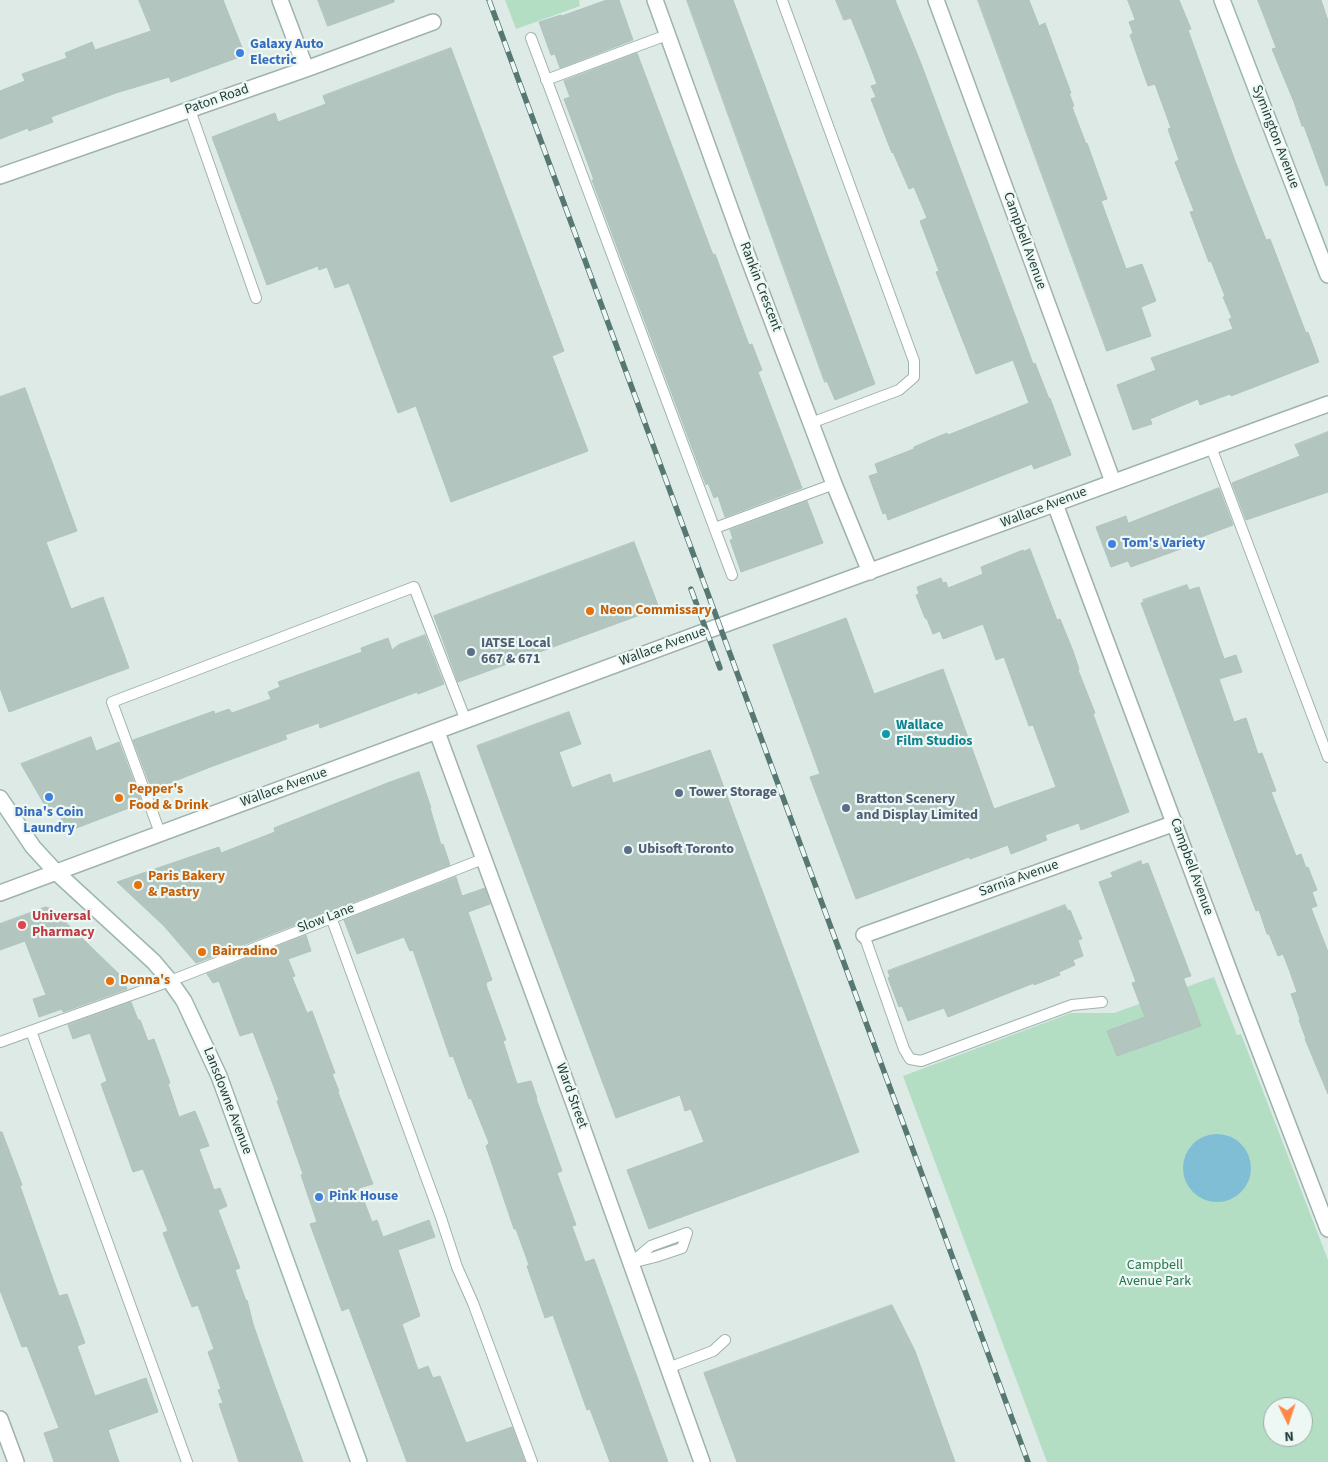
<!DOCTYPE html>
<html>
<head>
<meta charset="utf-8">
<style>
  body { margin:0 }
  #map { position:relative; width:1328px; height:1462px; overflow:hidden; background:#ddeae6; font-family:"Source Sans 3",sans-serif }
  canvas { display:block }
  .north { position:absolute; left:1263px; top:1397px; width:50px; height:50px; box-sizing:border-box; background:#edf7f3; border:1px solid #9aaca7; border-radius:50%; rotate:176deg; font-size:14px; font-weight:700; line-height:20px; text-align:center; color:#1d3b36 }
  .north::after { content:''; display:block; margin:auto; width:18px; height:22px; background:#fe8947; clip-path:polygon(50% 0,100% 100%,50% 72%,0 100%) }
</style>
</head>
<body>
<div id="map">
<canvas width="1328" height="1462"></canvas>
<div class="north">N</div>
</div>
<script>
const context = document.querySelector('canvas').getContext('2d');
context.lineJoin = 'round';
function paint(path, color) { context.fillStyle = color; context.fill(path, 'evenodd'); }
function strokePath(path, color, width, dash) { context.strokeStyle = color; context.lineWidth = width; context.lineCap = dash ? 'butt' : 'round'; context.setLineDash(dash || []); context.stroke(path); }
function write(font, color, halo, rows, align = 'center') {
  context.font = font + ' "Source Sans 3",sans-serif'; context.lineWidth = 4.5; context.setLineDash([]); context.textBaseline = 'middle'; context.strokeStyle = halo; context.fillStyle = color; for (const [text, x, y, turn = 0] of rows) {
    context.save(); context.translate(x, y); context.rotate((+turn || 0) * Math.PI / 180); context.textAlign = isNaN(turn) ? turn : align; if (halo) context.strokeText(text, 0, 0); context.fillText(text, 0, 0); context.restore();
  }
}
paint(new Path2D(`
  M505,0h75l-1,1 1,5 -64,23z
  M1214,977l23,58 4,-1 87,226v202h-281l-144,-386 168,-63h43zM1273,1407h30v30h-30z`), '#b3dec4');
paint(new Path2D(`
  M1183 1168a34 34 0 1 1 68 0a34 34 0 1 1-68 0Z`), '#7fbed5');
const building = new Path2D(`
  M139,0h84l22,55 -74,27 -2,-5 -53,16 -65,24 2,5 -24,9 -1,-3 -28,11v-48l25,-10 -3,-7 45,-16 -2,-5 27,-11 3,8 56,-19z
  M318,0h76v2l-66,24z
  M607,0h12l14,40 -73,28 -5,-14 -4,1 -12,-33 22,-7v1z
  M687,0h46l142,384 -40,16 -8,-19 -2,1z
  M836,0h59l25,61 104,278 9,25 2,-1 14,36 1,-1 21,57 -37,14 -2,-5 -144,56 -2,-7 -3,1 -14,-38 9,-3 -3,-9 39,-15v-2l16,-7 17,-7 1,2 81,-32 -16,-43 -37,14 -40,-102 3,-1 -19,-50 7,-3 -13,-31 -5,2 -16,-37 -1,1 -21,-54 5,-2 -5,-11 6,-2 -11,-29 -15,-37 -7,2z
  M978,0h51l10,26 6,-3 26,70h-2l5,13 -2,1 14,37 1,-1 20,56 -6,2 25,68 16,-5 14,37 -15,6 10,29 -44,15z
  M1128,0h51l12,29 -3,1 47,131 31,79 4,-1 36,94 2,-1 11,30 -88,34 -1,-2 -30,11 -2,-6 -48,20 2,5 -19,6 -16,-45 39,-15 -5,-12 82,-29 -4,-10 3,-1 -9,-21 2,-1 -14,-35 -2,1 -19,-50 4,-1 -19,-49 4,-2 -11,-31 3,-1 -16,-44 -7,2 -18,-51 3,-2 -4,-11 6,-2z
  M1258,0h63l7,21v164l-2,1 -22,-60h-2l-8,-24 -22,-53 4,-1z
  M451,48l113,303 -12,5 36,95 -137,51 -35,-96 -18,7 -49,-130 -14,5 -8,-21 -8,3 -1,-4 -51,19 -55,-148 63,-24 3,9 48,-18 -3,-8z
  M637,53l76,202 2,-1 34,91 3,-1 10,26 -4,2 44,116 -77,29 -7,-21 -4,2 -6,-15 -2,2 -114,-305h2l-30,-81 6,-2 -6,-16z
  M25,388l52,143 -31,11 25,67 32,-12 26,71 -120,44 -9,-24v-291z
  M1328,432v60l-82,28 -14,-37 68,-27 -5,-11z
  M1219,488l14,37 -37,14 1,4 -66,24 -3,-6 -17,6 -15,-40 30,-11 2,7z
  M807,501l16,42 -82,29 -11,-32 3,-1 -3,-9z
  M634,542l25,66 -201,74 -24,-66z
  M1030,549l27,71 3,-1 13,32 6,18 -1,1 17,43 -2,1 36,98 -48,18 -2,-7 -34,12 2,5 -36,14 -3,-9 -38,14 -1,-2 -113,42 -46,-122 10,-3 -47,-129 73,-27 28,76 69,-25 51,140 62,-22 -23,-62 -4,1 -25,-69 -8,3 -13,-36 -40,15 -3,-8 -7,3 -6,-15 -2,-1 -9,-23 3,-1 -2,-7 24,-9 2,5 3,-1 2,6 35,-14 -2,-7 42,-17 1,1z
  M1187,585l2,5 10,-3 25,72 12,-4 6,17 -23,7 15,43 12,-4 12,36 4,-1 14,38 -5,1 25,64 5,-2 5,14 2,-1 9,23 -5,2 5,14 -6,2 17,44v142l-23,-55h1l-7,-19 1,-1 -9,-25 6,-2 -7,-20 -7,-18 -5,2 -9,-22h-2l-8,-24 -3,1 -115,-308 3,-1 -1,-2z
  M425,635l19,49 -26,10 -1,-2 -97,36 -1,-5 -34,12 2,4 -74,27 -61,24 -19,-50 81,-29 1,3 14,-5 3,4 39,-14 -3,-7 12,-5 -2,-5 84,-30 -1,-4 27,-10 4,12 6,-5z
  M569,712l12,32 -22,8 13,36 38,-14 3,9 97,-33 149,402 -210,77 -22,-59 77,-28 -13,-33 -6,2 -5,-16 -64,23 -139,-372z
  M91,737l5,14 23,-9 23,61 -76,29 -10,-25 -9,2 -26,-45z
  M419,772l12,36h-1l11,37 2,-1 7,21 -251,97 -3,1 -32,-37 -47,-44 102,-35 2,6 54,-21 -1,-4 116,-46z
  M1141,861l1,4 6,-2 43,113 -7,2v2l17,46 -84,30 -10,-25 38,-14 -13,-34 4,-1 -37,-100 14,-5 -2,-4z
  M456,877l6,19 23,-8 5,16 -22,8 24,68 -5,2 -1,3 20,55 -3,1 14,43 14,-3 6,17h-1l26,73 -5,2 19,52 -4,1 13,36 9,-3 74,203h-58l-20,-53 -3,1 -34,-95 -8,3 -18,-52 2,-1 -13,-36h-2l-28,-83 3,-3 -18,-45 -2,1 -16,-43 -3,1 -37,-107 -3,1 -6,-14 -47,17 -13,-34z
  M1065,905l3,6 2,-1 12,29 -4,1 5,16 -10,4 2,5 -16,7 1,3 -26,10v-2l-86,34 -4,-9 -36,13 -6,-15 -3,1 -11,-29 2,-1 -2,-6z
  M46,907l6,2 70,68 5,12 -64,23 -1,-3 -23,8 -6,-18 13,-4 -21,-54 -25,9v-26z
  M306,935l5,16 -23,8 7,17 -3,1 15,36 5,-2 17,46 6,16 -3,1 7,17 -1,1 35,92 -14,4 13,34 5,-2 6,17 46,-17 6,17 -37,13 22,66 -18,8 16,46 10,-4 5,12 7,-2 26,67 46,-16 13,35h-118l-58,-154 -7,3 -32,-87 7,-2 -16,-47 2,-1 -26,-73 2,-1 -26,-68 -13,4 -21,-55 -6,2 -6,-9z
  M131,1002l7,18h2l8,21 6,-2 16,44 -2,1 11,33 16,-6 7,17 7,18 -10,3 15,41 6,-2 7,18 -9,4 22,58 -5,2 11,31 1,-1 6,24 20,57 30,81h-64l-20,-58 4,-1 -5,-13 3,-1 -13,-37 6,-3 -16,-44 -6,2 -29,-74 5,-2 -25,-62 -10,3 -32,-88 6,-3 -17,-48 -17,6 -5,-14z
  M0,1132h2l20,53 -2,1 39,110 8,-2 18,49 -8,3 18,50 51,-18 12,34 -50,18 11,32h-65l-10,-29 15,-5 -32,-82 -5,1 -22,-57z
  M892,1305l23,46 40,111h-218l-33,-89z`);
paint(building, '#b2c5bf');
strokePath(building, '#afc4be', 1);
const lane = new Path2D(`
  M782,0l132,361v16l-15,13 -88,33
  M531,38l201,537
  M546,80l121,-45
  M190,110l66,188
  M1211,447l117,310
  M715,528l119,-44
  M160,833l-48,-131 302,-115 52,134
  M331,917l110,301 16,49 16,36 59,159
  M864,935l40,114 6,10 11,2 151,-56 30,-3
  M31,1031l156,431
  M0,1042l170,-61 313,-122
  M633,1261l18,-15 36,-13
  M631,1263l24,-6 27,-9 5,-15
  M668,1368l45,-17 12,-11`);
const street = new Path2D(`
  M280,0l26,69
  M655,0l88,244 91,240 36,88
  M936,0l177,482
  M0,176l306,-107 127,-47
  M1055,504l178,477 95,248
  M437,732l137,372 128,358
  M0,893l709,-263 619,-226
  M864,935l311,-112
  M0,1419l16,43`);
const secondary = new Path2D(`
  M1222,0l106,275
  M0,798l33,49 23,25 98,90 16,19 14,20 35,75 140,386`);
strokePath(lane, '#a0b2ae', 12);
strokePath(street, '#a0b2ae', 18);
strokePath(secondary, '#9bb7b0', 18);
strokePath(lane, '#fff', 10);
strokePath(street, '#fff', 15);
strokePath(secondary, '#fff', 15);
const rail = new Path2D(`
  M489,0l539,1462
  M691,589l29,79`);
strokePath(rail, '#577772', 5.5);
strokePath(rail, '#edf7f3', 4, [11]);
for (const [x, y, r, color] of [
  [240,53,5,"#3f7fe0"],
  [1112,544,5,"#3f7fe0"],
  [590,611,5,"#e8710a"],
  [471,652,5,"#5c6f8a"],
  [886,734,5,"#0f9aa8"],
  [679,793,5,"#5c6f8a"],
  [49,797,5,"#3f7fe0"],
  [119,798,5,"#e8710a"],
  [846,808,5,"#5c6f8a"],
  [628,850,5,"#5c6f8a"],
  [138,885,5,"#e8710a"],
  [22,925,5,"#e0444e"],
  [202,952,5,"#e8710a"],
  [110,981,5,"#e8710a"],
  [319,1197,5,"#3f7fe0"]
]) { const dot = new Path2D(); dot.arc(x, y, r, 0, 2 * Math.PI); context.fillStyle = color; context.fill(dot); strokePath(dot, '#edf7f3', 2); }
write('bold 14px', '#366cbe', '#edf7f3', [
  ["Galaxy Auto",250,45],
  ["Electric",250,61],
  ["Tom's Variety",1122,544],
  ["Dina's Coin",49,813,"center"],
  ["Laundry",49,829,"center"],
  ["Pink House",329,1197]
], 'left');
write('14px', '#1d3b36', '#edf7f3', [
  ["Paton Road",217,100,-19],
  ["Symington Avenue",1275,137,69],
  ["Campbell Avenue",1024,241,70],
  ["Rankin Crescent",760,287,69],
  ["Wallace Avenue",1044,508,-21],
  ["Wallace Avenue",663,647,-20],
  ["Wallace Avenue",284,788,-20],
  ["Campbell Avenue",1191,867,70],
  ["Sarnia Avenue",1019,879,-20],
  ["Slow Lane",326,919,-21],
  ["Ward Street",571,1096,70],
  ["Lansdowne Avenue",227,1101,69]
]);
write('bold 14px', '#c56008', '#edf7f3', [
  ["Neon Commissary",600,611],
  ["Pepper's",129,790],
  ["Food & Drink",129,806],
  ["Paris Bakery",148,877],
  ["& Pastry",148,893],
  ["Bairradino",212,952],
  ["Donna's",120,981]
], 'left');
write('bold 14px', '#4e5e75', '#edf7f3', [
  ["IATSE Local",481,644],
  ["667 & 671",481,660],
  ["Tower Storage",689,793],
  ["Bratton Scenery",856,800],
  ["and Display Limited",856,816],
  ["Ubisoft Toronto",638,850]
], 'left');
write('bold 14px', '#0d838f', '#edf7f3', [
  ["Wallace",896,726],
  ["Film Studios",896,742]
], 'left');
write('bold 14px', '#be3a42', '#edf7f3', [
  ["Universal",32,917],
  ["Pharmacy",32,933]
], 'left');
write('14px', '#25754d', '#edf7f3', [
  ["Campbell",1155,1266],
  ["Avenue Park",1155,1282]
]);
</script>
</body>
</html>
